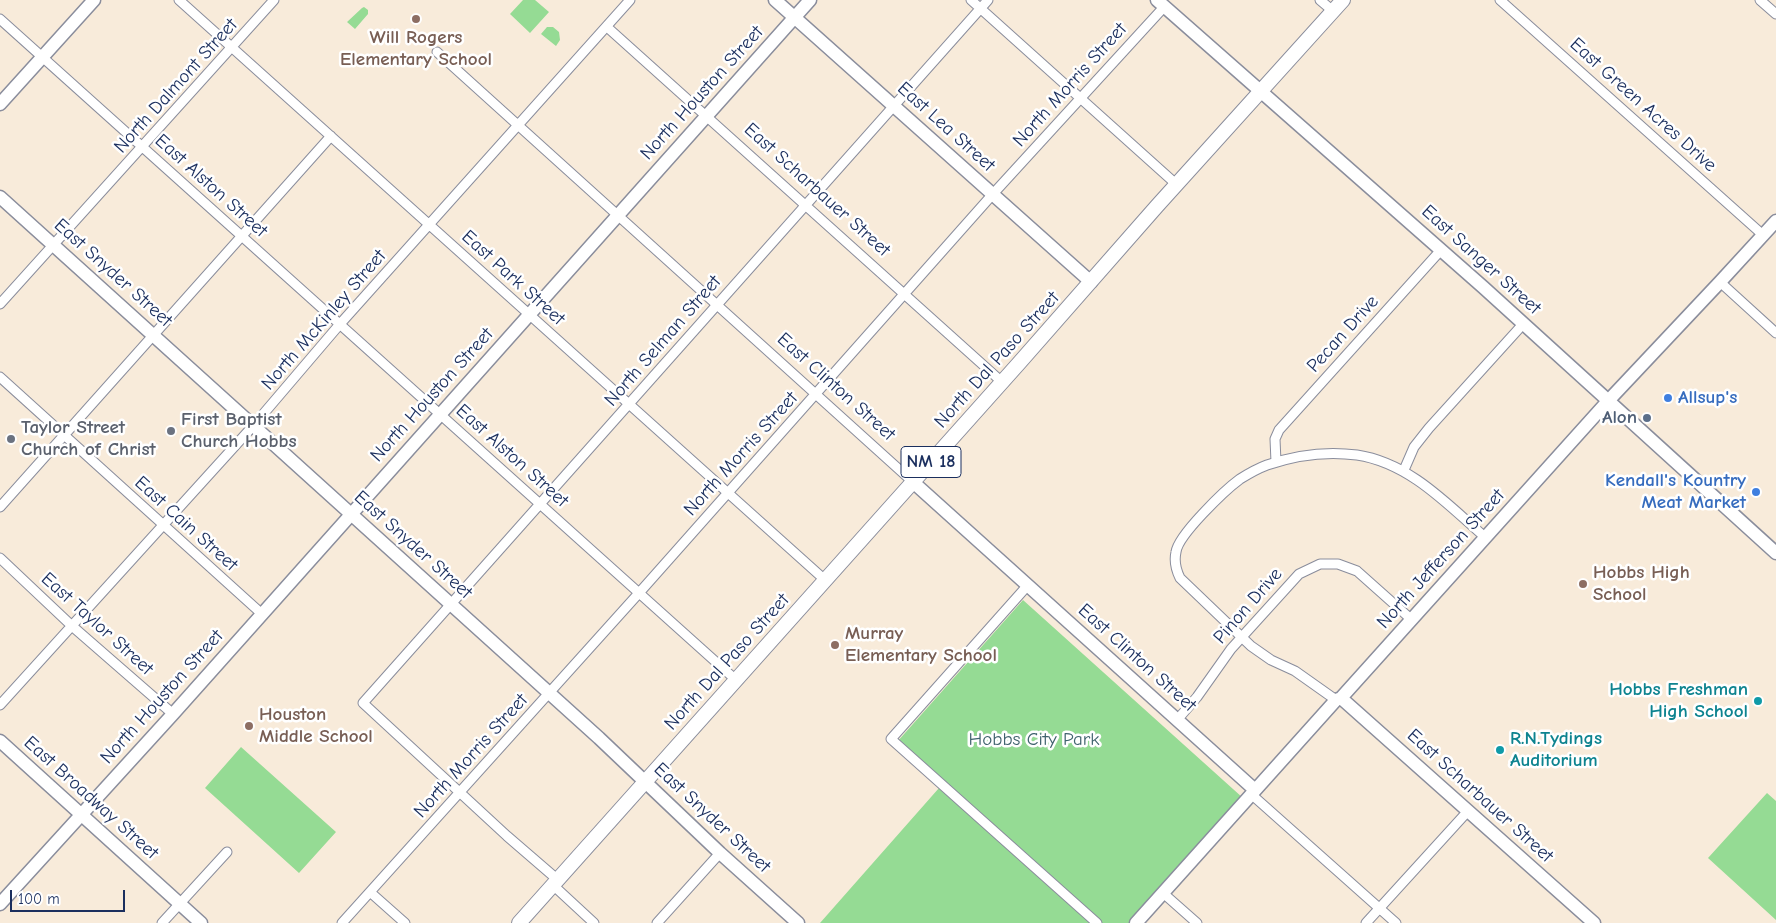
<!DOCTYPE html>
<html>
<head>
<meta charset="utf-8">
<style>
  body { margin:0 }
  #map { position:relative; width:1776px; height:923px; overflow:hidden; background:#f8ebda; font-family:"Comic Neue",sans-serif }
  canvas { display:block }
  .scale { position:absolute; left:10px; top:890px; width:115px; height:22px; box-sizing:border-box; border:2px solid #1b2f5e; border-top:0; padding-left:6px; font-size:15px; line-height:18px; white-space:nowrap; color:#1b2f5e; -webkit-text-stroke:4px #fff; paint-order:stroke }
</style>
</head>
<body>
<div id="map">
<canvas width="1776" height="923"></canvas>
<div class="scale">100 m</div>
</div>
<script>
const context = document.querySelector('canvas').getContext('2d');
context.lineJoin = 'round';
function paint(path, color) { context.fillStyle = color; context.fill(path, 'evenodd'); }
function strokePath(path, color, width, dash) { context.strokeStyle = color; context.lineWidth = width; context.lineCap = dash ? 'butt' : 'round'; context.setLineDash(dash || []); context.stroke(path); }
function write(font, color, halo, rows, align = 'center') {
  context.font = font + ' "Comic Neue",sans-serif'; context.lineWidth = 5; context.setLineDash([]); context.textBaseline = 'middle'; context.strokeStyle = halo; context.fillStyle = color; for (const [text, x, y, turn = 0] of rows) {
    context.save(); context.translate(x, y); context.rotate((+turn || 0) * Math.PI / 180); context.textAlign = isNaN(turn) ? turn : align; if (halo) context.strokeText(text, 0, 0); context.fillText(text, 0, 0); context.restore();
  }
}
paint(new Path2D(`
  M523,0h12l14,12 -19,21 -20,-19z
  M364,7l4,3v4l-13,15 -8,-7 15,-14z
  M547,27h6l6,5 1,8 -4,6 -15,-12z
  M1023,600l220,198 -108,125h-315l119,-135 -42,-46z
  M241,747l95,85 -37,41 -94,-85z
  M1767,793l9,8v119l-68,-62z`), '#95db94');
const street = new Path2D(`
  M179,0l646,580
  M971,0l205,184
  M1320,0l13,11
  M1500,0l263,235
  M1760,0l16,14
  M0,19l736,661
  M607,27l395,355
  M437,52l476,430
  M1720,282l56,51
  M0,304l274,-304
  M0,377l262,237
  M1276,462l-1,-23 4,-9 162,-180
  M1404,470l10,-23 15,-19 95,-105
  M0,507l331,-371
  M0,558l72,68 101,88
  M1028,585l-137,154 206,184
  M1336,700l-41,-29 -24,-11 -20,-14 -71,-68c-4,-8 -6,-17 -4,-26 2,-17 49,-62 64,-73 8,-5 19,-11 27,-14 29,-10 60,-14 90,-10 53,8 91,50 129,83
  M0,705l253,-279 87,-102 290,-324
  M1177,720l20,-23 34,-48 68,-75 21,-10h18l19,7 55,49
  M1251,794l145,129
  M558,880l-51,-44 -144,-133 625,-703
  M554,886l40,37
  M370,892l35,31
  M1163,893l34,30
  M162,923l65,-71
  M342,923l297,-330 353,-398 172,-188
  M657,923l63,-70
  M1366,923l102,-112`);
const secondary = new Path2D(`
  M775,0l316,282
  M1157,0l326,287 293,266
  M0,104l94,-104
  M0,197l599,541 121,115 78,70
  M913,482l342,308
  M1341,698l253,225
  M0,741l201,182
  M0,904l173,-190 637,-714
  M1136,923l200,-223 5,-2 267,-297 112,-119 56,-61`);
const primary = new Path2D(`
  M519,923l501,-561 137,-156 186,-206`);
strokePath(street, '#8a8d9c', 11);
strokePath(secondary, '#8a8d9c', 15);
strokePath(primary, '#8a8d9c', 16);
strokePath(street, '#fff', 9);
strokePath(secondary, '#fff', 12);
strokePath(primary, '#fff', 14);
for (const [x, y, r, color] of [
  [416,19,5,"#8d6e63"],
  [1668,398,5,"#3f7fe0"],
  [1647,418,5,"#5c6f8a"],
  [171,431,5,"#6b7280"],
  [11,439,5,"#6b7280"],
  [1756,492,5,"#3f7fe0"],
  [1583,584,5,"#8d6e63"],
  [835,645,5,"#8d6e63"],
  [1758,701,5,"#0f9aa8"],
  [249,726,5,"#8d6e63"],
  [1500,750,5,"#0f9aa8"]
]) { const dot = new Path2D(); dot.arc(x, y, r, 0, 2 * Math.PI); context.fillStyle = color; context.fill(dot); strokePath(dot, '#fff', 2); }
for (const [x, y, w] of [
  [931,462,60]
]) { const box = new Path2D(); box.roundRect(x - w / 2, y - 15.5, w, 31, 4); context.fillStyle = '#fff'; context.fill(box); strokePath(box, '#1b2f5e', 1); }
write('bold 18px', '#1b2f5e', null, [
  ["NM 18",931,462]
]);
write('bold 19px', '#785e54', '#fff', [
  ["Will Rogers",416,38,"center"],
  ["Elementary School",416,60,"center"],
  ["Hobbs High",1593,573],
  ["School",1593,595],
  ["Murray",845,634],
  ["Elementary School",845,656],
  ["Houston",259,715],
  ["Middle School",259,737]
], 'left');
write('19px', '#1b2f5e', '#fff', [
  ["North Morris Street",1070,85,-48],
  ["North Dalmont Street",176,86,-48],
  ["North Houston Street",702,93,-48],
  ["East Green Acres Drive",1643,105,42],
  ["East Lea Street",946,127,42],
  ["East Alston Street",211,186,42],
  ["East Scharbauer Street",817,190,42],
  ["East Sanger Street",1481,260,42],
  ["East Snyder Street",113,273,42],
  ["East Park Street",513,278,42],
  ["North McKinley Street",324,320,-49],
  ["Pecan Drive",1343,334,-48],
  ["North Selman Street",663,341,-49],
  ["North Dal Paso Street",997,360,-48],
  ["East Clinton Street",836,387,42],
  ["North Houston Street",432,395,-48],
  ["North Morris Street",741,454,-48],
  ["East Alston Street",512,456,42],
  ["East Cain Street",186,524,42],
  ["East Snyder Street",413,545,42],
  ["North Jefferson Street",1441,559,-48],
  ["Pinon Drive",1248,606,-49],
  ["East Taylor Street",97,624,42],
  ["East Clinton Street",1137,658,42],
  ["North Dal Paso Street",727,662,-48],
  ["North Houston Street",162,697,-48],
  ["North Morris Street",471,756,-48],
  ["East Scharbauer Street",1480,796,42],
  ["East Broadway Street",91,798,42],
  ["East Snyder Street",712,818,43]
]);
write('bold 19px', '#366cbe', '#fff', [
  ["Allsup's",1678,398],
  ["Kendall's Kountry",1746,481,"right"],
  ["Meat Market",1746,503,"right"]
], 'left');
write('bold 19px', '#4e5e75', '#fff', [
  ["Alon",1637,418]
], 'right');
write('bold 19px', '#5b616d', '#fff', [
  ["First Baptist",181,420],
  ["Church Hobbs",181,442],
  ["Taylor Street",21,428],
  ["Church of Christ",21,450]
], 'left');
write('bold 19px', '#0d838f', '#fff', [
  ["Hobbs Freshman",1748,690],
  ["High School",1748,712],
  ["R.N.Tydings",1510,739,"left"],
  ["Auditorium",1510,761,"left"]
], 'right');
write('19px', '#40636e', '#fff', [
  ["Hobbs City Park",1034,740]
]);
</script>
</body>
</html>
